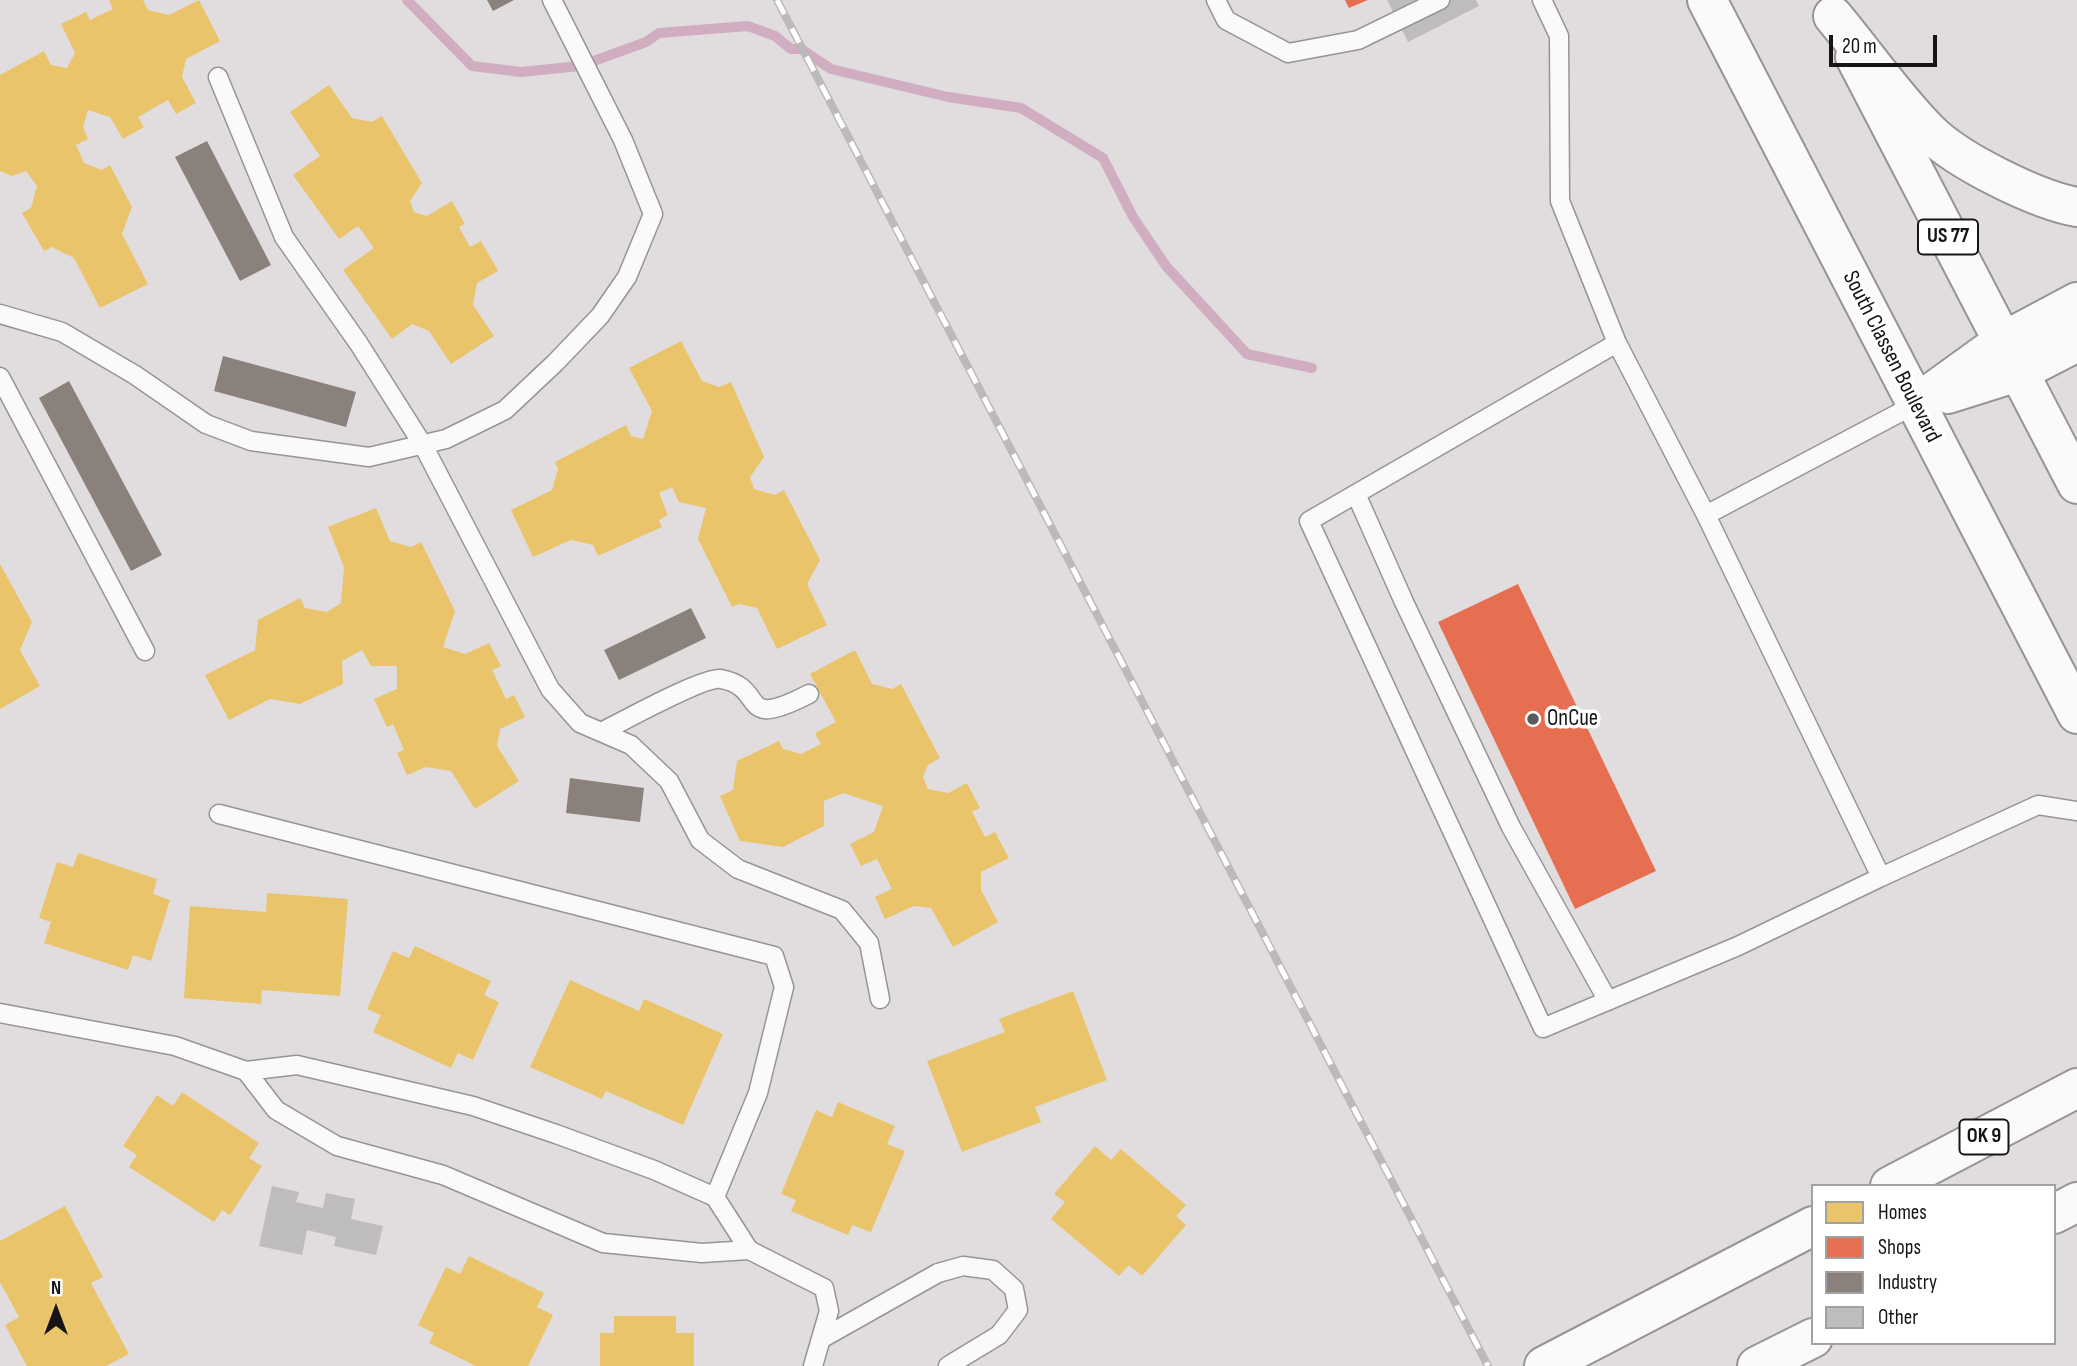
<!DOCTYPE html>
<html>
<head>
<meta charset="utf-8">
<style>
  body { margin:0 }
  #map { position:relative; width:2077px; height:1366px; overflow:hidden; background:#e1dddf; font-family:"Sofia Sans Condensed",sans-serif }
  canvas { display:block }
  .legend { position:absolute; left:1811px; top:1184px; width:245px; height:161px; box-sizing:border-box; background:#fff; border:2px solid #a2a1a1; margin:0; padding:9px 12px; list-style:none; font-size:21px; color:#161415 }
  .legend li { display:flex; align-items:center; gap:14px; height:35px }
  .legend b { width:35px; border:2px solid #a2a1a1 }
  .north { position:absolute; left:21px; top:1275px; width:70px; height:70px; -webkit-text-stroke:5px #fff; paint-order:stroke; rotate:0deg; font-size:19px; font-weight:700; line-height:28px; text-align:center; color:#161415 }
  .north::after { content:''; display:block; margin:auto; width:24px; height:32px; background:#161415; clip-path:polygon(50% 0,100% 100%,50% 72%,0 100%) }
  .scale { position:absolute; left:1829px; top:35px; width:108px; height:32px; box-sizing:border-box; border:4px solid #161415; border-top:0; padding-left:9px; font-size:21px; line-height:24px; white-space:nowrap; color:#161415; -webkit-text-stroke:5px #fff; paint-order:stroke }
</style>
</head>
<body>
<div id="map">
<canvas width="2077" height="1366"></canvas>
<ul class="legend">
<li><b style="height:19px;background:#e9c46a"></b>Homes</li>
<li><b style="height:19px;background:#e76f51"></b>Shops</li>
<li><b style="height:19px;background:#8a817c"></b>Industry</li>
<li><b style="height:19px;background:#bebcbd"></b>Other</li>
</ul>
<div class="north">N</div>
<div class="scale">20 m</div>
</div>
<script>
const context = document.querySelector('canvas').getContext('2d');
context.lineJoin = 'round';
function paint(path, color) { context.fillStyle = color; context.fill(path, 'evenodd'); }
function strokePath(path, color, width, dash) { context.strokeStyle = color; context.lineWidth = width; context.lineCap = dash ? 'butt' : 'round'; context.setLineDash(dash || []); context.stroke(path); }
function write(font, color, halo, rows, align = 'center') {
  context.font = font + ' "Sofia Sans Condensed",sans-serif'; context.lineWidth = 7; context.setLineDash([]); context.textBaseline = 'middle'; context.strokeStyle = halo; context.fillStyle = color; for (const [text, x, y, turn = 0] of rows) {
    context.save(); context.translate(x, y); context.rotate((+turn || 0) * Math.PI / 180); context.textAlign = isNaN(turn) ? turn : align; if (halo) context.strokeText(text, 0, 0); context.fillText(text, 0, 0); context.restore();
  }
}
paint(new Path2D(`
  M109,0h34l5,10 21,5 30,-15 21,41 -34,18 -4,18 14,26 -20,11 -8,-14 -30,17 6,10 -21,12 -13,-22 -22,-7 -5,17 5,12 -12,6 8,18 18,7 8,-5 22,42 -10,27 26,50 -48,24 -26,-50 -22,-11 -8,4 -22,-38 9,-5 6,-22 -11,-15 -14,5 -12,-5v-96l44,-24 7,14 16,3 8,-15 -14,-29 25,-12 4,8 23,-11z
  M329,85l23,33 20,4 10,-6 40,67 -12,18 4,11 13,4 25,-15 13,23 -6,3 11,20 11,-6 17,30 -21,12 -4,22 21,31 -43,28 -22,-33 -17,-7 -20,15 -49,-69 31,-22 -16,-22 -19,13 -46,-64 27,-19 -30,-44z
  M681,341l21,40 17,6 12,-5 33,75 -14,20 4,12 21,6 9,-5 36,70 -13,24 20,41 -50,24 -20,-41 -18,-4 -7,3 -34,-68 8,-31 -27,-6 -7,-15 -13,6 9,22 -9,5 3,7 -64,29 -5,-11 -22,-5 -38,17 -22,-47 41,-20 6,-21 -3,-7 71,-37 5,11 12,3 9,-28 -23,-43z
  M376,508l14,33 21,6 10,-5 34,69 -12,36 22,7 24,-11 12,23 -9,4 14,29 8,-4 11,22 -25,12 -3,17 22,35 -44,28 -24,-38 -25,-4 -19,8 -10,-22 7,-3 -11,-26 -6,3 -13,-28 23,-10v-23h-26l-9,-16 -20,11 1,23 -43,20 -30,-5 -41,21 -24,-45 50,-25 3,-30 42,-22 5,10 22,4 14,-9 3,-36 -16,-40z
  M0,564l32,58 -12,28 20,36 -40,23z
  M855,650l17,34 20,5 9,-5 39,74 -12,7 -5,12 5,12 20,4 19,-10 13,25 -8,4 13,25 10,-5 14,26 -28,14v18l17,32 -45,25 -22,-39 -17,-2 -29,13 -10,-22 17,-8 -15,-30 -16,7 -11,-22 24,-12 9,-26 -40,-13 -19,8v25l-41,21 -43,-6 -20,-45 13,-6 4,-29 42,-20 4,8 18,5 20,-10 -6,-11 21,-11 -26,-48z
  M78,853l79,26 -4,15 17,6 -19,61 -18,-6 -5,15 -84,-27 7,-21 -12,-4 18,-56 16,5z
  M267,893l81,6 -8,97 -78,-6 -1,14 -77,-6 6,-92 76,6z
  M415,946l76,35 -7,14 15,7 -26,58 -15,-7 -7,15 -78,-36 8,-17 -14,-6 26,-58 16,7z
  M570,980l69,31 5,-12 79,35 -40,91 -77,-34 -4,8 -72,-32z
  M1073,991l34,89 -72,27 6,15 -79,30 -35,-91 78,-29 -6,-13z
  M182,1092l77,51 -10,15 13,8 -32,49 -8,-5 -8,12 -85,-55 8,-12 -14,-9 34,-51 16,11z
  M838,1102l57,24 -8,18 18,7 -34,81 -19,-7 -4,10 -57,-24 5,-11 -15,-6 35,-84 16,7z
  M1095,1146l16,14 10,-11 65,56 -10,11 10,9 -44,51 -13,-11 -10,11 -68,-57 14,-17 -11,-8z
  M65,1206l38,71 -12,6 38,71 -23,12h-79l-22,-41 14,-8 -19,-35v-41z
  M469,1256l75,37 -7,14 16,8 -25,51h-52l-47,-23 5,-10 -16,-8 28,-58 14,7z
  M614,1316h62v17h18v33h-94v-33h14z`), '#e9c46a');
paint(new Path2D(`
  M1345,0h23l-19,8z
  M1518,584l138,287 -81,38 -137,-287z`), '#e76f51');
paint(new Path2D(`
  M487,0h27l-21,11z
  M207,141l64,124 -31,16 -65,-124z
  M223,356l133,36 -10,35 -132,-36z
  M69,381l93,174 -31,16 -92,-173z
  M691,608l15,30 -87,42 -15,-30z
  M570,778l74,10 -4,34 -74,-9z`), '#8a817c');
strokePath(new Path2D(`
  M407,0l65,66 49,6 59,-6 66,-24 13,-9 89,-7 27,10 16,13h10l30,20 117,28 73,11 82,50 30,59 33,49 81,88 65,14`), '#d0adc0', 10);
paint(new Path2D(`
  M1387,0h89l3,6 -71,36z
  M272,1186l27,6 -3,10 27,6 3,-15 29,6 -4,20 32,7 -7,29 -42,-9 2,-9 -29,-7 -5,25 -43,-9z`), '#bebcbd');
const service = new Path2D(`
  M1216,0l10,20 62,33 70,-13 82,-40
  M1542,0l17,36 1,165 57,142
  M218,77l66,160 75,107 64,101 127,244 30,34 51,22 38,36 31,59 38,29 104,41 27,33 11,56
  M0,314l62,18 73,43 71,49 45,17 118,16 77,-18 59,-29 50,-47 45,-47 27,-39 26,-63 -30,-74 -71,-140
  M0,377l145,274
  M1356,494l48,108 107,225 97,174
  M1706,515l175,362 -143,69 -195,82 -234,-507 308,-178 89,172 210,-111
  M601,732c21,-10 103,-56 120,-53 48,9 14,53 88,15
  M219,814l555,142 10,31 -26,106 -43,104
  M1881,877l157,-72 39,6
  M0,1013l175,33 71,25 51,-6 176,41 83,28 98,36 61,27 34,53 75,38 5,23 -16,55
  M246,1071l30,39 61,36 106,29 160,68 99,10 47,-3
  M821,1339l117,-66 25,-7 30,4 21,19 4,21 -19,25 -51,31`);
const primary = new Path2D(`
  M1707,0l370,714
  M1855,57l222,427`);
const trunk = new Path2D(`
  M1833,16c32,38 61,81 96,116 29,29 108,68 148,75
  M1948,394l73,-23 56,-29
  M1916,404l86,-62 75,-40
  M1890,1186l187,-98
  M2054,1214l23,-12
  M1544,1366l269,-140
  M1757,1366l56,-28`);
strokePath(service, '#979496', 21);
strokePath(primary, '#979496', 42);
strokePath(trunk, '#979496', 42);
strokePath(service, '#fafafa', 18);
strokePath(primary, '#fafafa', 38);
strokePath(trunk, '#fafafa', 38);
const rail = new Path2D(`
  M777,0l711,1366`);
strokePath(rail, '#bbb9ba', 8);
strokePath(rail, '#fff', 5, [16]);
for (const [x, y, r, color] of [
  [1533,719,7,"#5d5a5c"]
]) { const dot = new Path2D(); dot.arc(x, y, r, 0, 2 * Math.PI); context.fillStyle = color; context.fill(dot); strokePath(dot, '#fff', 2.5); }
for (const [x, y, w] of [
  [1948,237,60],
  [1984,1137,49]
]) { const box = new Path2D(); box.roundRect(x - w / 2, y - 17.5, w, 35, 5); context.fillStyle = '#fff'; context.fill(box); strokePath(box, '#161415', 2); }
write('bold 21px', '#161415', null, [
  ["US 77",1948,237],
  ["OK 9",1984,1137]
]);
write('23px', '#161415', '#fff', [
  ["South Classen Boulevard",1891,357,63]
]);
write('23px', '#161415', '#fff', [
  ["OnCue",1547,719]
], 'left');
</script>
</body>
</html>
